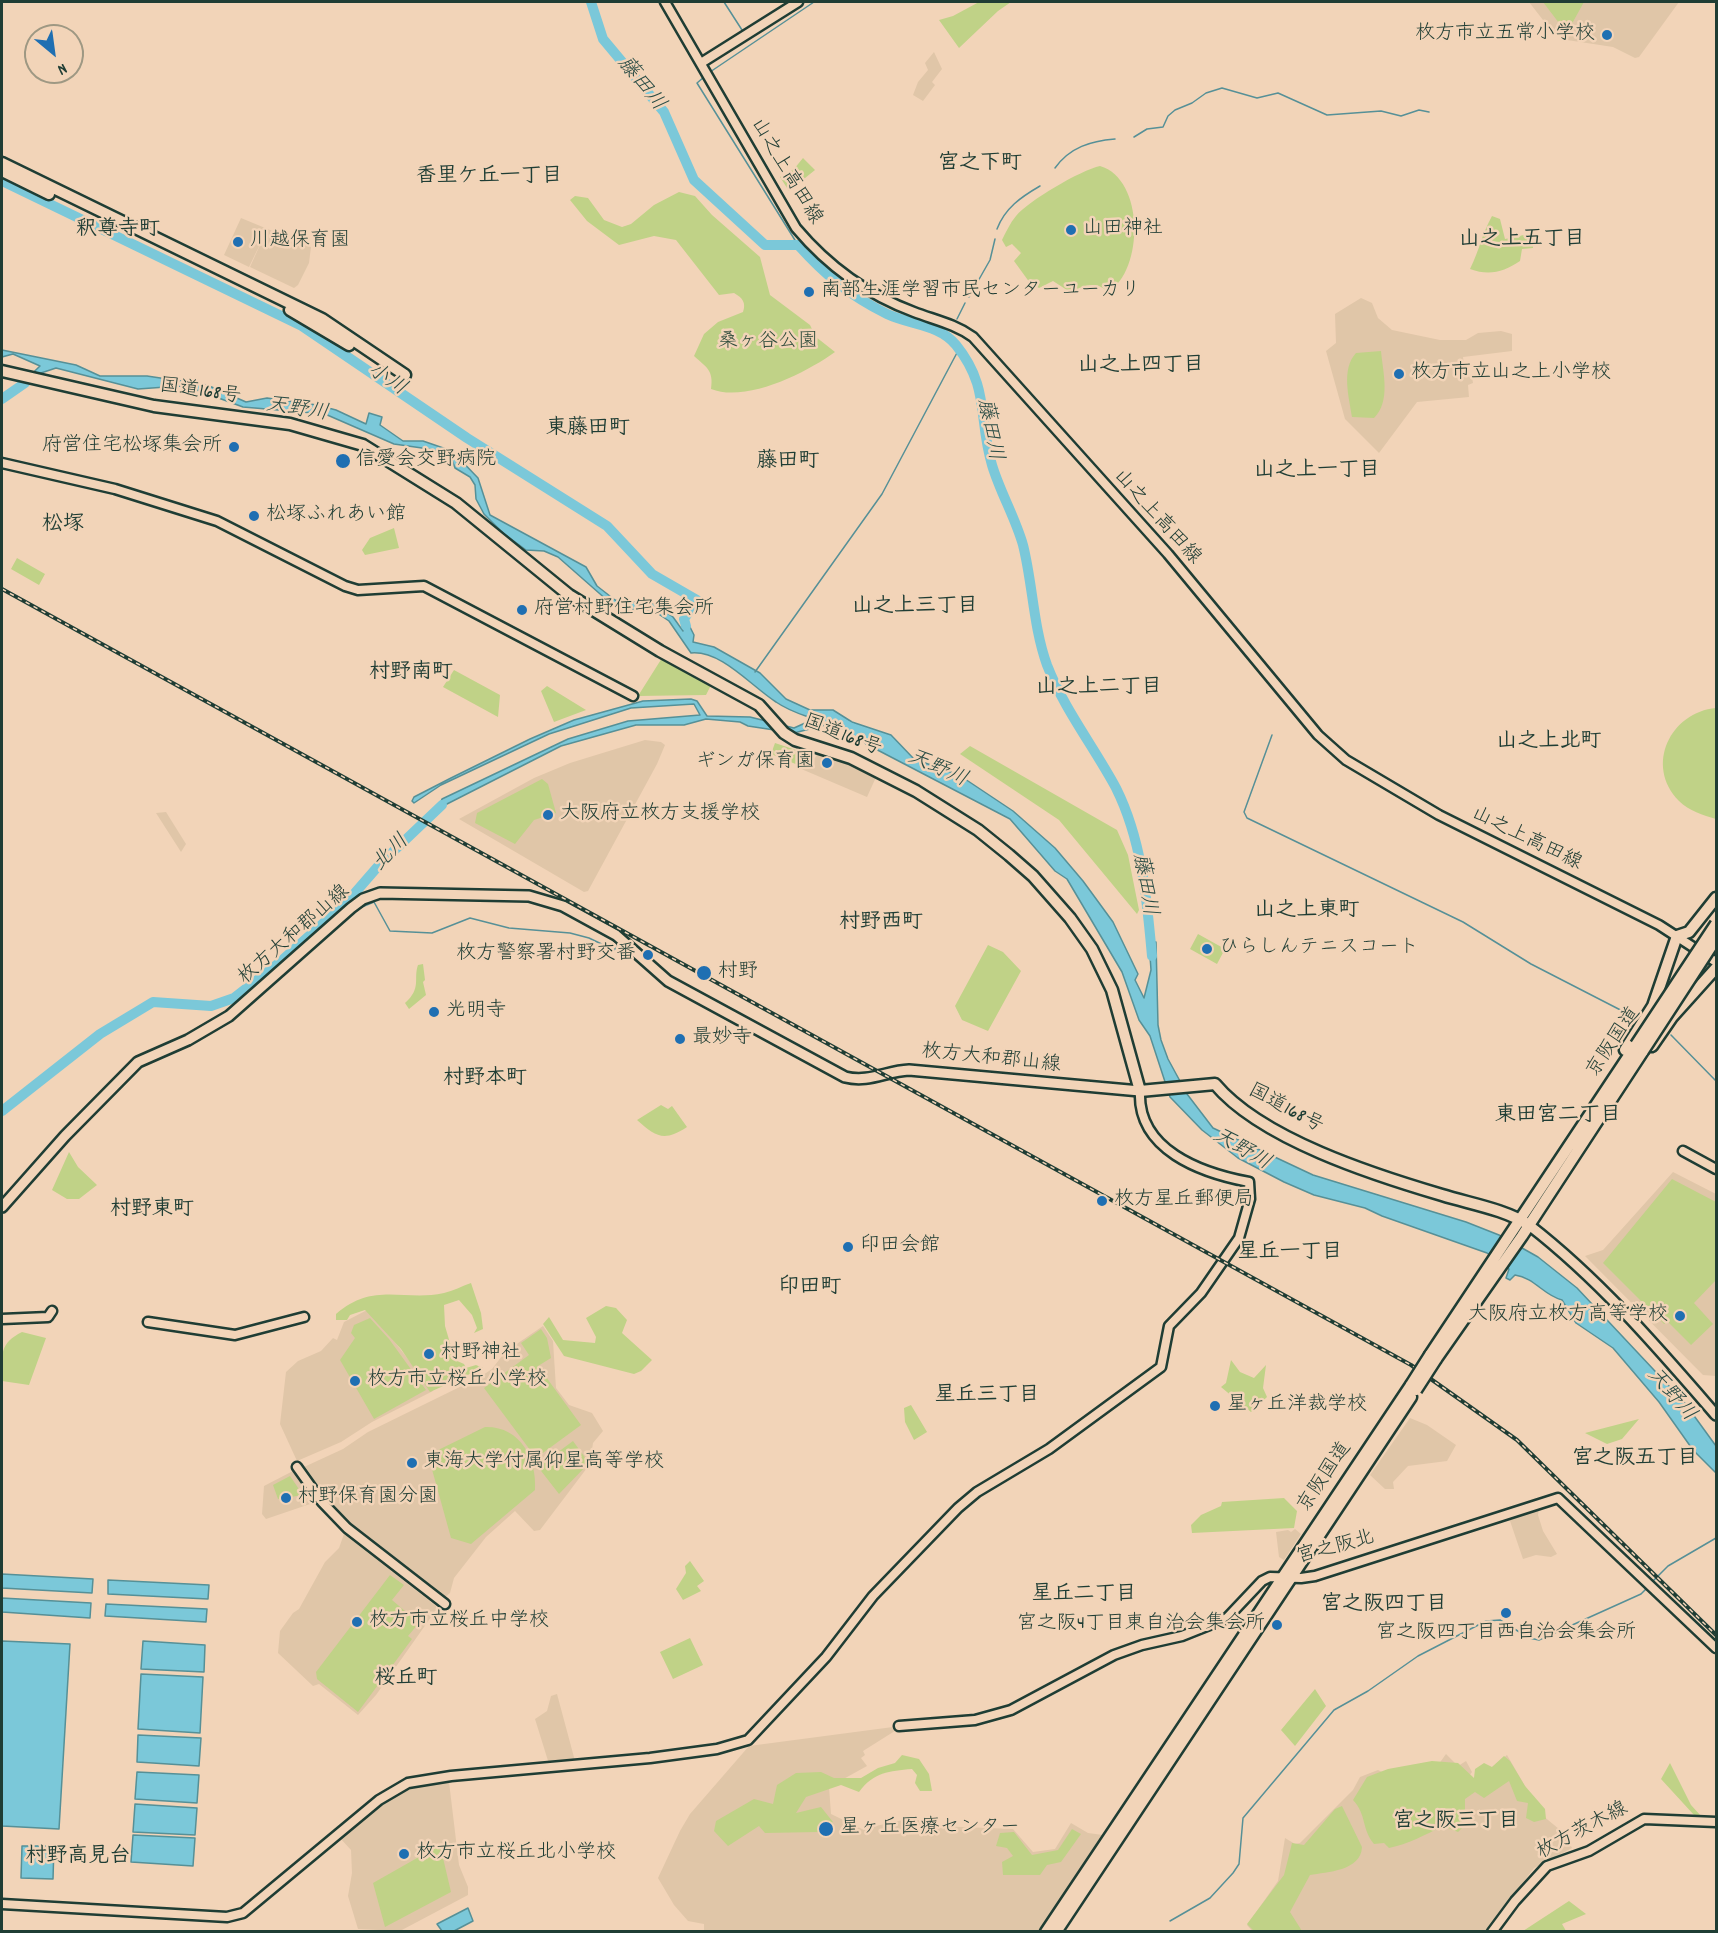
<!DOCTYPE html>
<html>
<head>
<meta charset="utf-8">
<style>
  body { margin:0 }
  #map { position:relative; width:1718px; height:1933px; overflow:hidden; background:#f2d4b8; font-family:Dekko,sans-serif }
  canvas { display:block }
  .frame { position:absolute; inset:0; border:3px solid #1f3d34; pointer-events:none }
  .north { position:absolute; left:24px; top:24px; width:60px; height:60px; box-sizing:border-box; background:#f2d4b8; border:2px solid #9e9883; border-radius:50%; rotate:151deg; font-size:16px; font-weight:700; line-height:24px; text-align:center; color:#1f3d34 }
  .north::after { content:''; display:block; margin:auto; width:21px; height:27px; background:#1f6fb2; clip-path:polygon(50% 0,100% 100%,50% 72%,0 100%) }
</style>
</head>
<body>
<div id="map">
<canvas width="1718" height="1933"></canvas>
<div class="frame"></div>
<div class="north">N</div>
</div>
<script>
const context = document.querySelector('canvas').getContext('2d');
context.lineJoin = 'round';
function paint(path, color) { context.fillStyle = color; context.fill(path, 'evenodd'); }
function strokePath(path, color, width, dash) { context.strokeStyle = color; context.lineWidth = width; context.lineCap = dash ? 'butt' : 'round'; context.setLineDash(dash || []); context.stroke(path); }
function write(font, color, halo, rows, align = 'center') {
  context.font = font + ' Dekko,"Klee One",sans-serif'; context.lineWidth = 5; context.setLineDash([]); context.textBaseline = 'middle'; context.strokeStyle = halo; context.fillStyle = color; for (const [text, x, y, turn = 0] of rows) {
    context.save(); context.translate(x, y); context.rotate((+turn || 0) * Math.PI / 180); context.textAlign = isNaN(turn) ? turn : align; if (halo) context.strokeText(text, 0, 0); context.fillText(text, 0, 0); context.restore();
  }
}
paint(new Path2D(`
  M1529,2h150l-40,55 -4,1 -22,-11 -46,-7 -17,-11z
  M934,52l8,17 -10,13 3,3 -12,16 -10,-6 5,-13 10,-12 -3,-7z
  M241,218l70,29 -2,16 -11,22 -4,3 -44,-21 14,-31 -15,31 -25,-12z
  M1361,298l11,5 6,15 14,12 48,10h26l12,-7 23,-2 11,3v17l-49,6 2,19 7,1 1,6 -5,2 1,12 -52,5 -38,51 -34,-34 -19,-68 10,-8 -1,-29z
  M645,740l16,2 4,3 -8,19 -69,127 -4,1 -125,-73 75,-41 36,-15z
  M819,750l58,25 -10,22 -68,-29 6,-14 10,4z
  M166,812l20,32 -5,8 -25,-39z
  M1673,1172l43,22v182l-13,-1 -118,-119 18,-6z
  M369,1309l64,82 -61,31 -31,20 -44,19 -17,-37 6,-52 12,-11 23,-10 12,-13 4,2 7,-18z
  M543,1326l10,15 3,47 13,17 23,8 11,18 -10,12 -3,21 -50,66 -6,1 -19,-20 -29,26 -32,41 -4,15 -6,5 -96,-76 -23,-22 -21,-33 39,-18 25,-17 112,-55 12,-8 13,-17z
  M1410,1418l17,7 29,20 -9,16 -39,5 -15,16 1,7h-9l-15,-14z
  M293,1471l20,32 -47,16 -4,-5 2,-28z
  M1539,1509l-1,6 5,16 14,23 -6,3 -15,-2 -13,4 -14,-41z
  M1295,1529l6,5 -17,26 -5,-3 -3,-25 12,-2 3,2z
  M344,1534l92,72v4l-60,85 -18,20 -39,-31 -6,2 -35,-33 2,-22 13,-18 6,-4 26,-47 14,-14z
  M557,1694l18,67 -26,3 -14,-45 12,-8 4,-15z
  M893,1727l5,2 -35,22 2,4 -4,3 6,8 -38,21 2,27 31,15 50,-11 25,8 76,3 20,23 22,-3 16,-26 17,10 15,2 -64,96h-335v-7l-16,-3 -14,-16 -16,-27 22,-47 10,-17 59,-68z
  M1446,1754l12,12 8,-5 6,11 -3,4 4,6 34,-27 35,60 23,19 7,14 -38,20 -48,63 -233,1 -6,-7 31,-44 7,-43 10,6 5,-1 53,-53 7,-13 18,-7 4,2 9,41 27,-20z
  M449,1782l10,83 9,22v8l-68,36 -42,-2 -10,-33 4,-23 -1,-23 -11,-12 63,-49z`), '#e0c6a8');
paint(new Path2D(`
  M979,2h32l-13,9 -39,37 -20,-28 14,-4z
  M1543,2h41l-15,27 -10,-6z
  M803,158l12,12 -26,21 -9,-14 14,-8z
  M1100,166c45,13 44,105 8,126 -13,-12 -24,-6 -38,0l-17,-11 -14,7 -9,-5 -16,-22 7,-8 -9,-9 -6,3 -4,-7c4,-8 8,-17 14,-24 12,-15 65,-46 84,-50z
  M679,192l16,4 17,19 48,42 10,38 40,30 6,12 19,15c-29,21 -89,51 -124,37 3,-19 -5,-22 -17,-33l10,-22 14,-12 25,-10c3,-9 0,-14 -9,-19l-15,2 -43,-55 -22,-4 -35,9 -32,-24 -17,-21 5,-4 13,2 16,22 18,7 9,-3 23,-19z
  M1492,216l8,3 5,20 28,-6v15l-11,1 -2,12c-16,11 -31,15 -50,8 10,-20 11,-33 22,-53z
  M1381,351c2,22 10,50 -7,67l-22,-1c-3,-20 -11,-48 4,-64z
  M394,528l5,20 -34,7 -3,-5 8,-12z
  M17,558l28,16 -6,11 -28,-16z
  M662,658l49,27 -5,10 -68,1z
  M454,670l46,25 -2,22 -55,-30z
  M547,686l39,24 -32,12 -13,-31z
  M1716,708v111c-13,-4 -27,-8 -37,-18 -35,-36 -8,-89 37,-93z
  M775,743l30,10 -7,12 -27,-11z
  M970,746l147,84 11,25 11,55 -2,4 -78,-94 -99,-66z
  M542,779l6,5 8,29 -22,7 -19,24 -40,-21 2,-10z
  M1198,934l27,15 -8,15 -27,-15z
  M988,945l15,7 18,19 -33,60 -26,-11 -7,-14z
  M423,964l2,16 -2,2 3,13 -17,14 -4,-6c17,-15 8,-24 13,-38z
  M661,1105l7,4 4,-3 15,21c-23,15 -31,10 -50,-7z
  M69,1152l9,15 19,18 -18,14h-12l-15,-9z
  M1672,1179l44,23v78l-22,23 19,21 -22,21 -23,-23 -4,2 -61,-61z
  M471,1283l10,30 2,16 -9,4 3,-5 -5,-13 -13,-15 -15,5 1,21 10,34 9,4 2,4 10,-3 7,3 -53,24 -29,-43 -36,-39 -15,5 -3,5h-11v-6c38,-33 68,-12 108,-21 9,-2 18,-7 27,-10z
  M606,1306l10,2 11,12 -5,13 30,27 -11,11 -7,3 -70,-18 -21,-32 6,-7 14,23 32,3 1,-6 -10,-19z
  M370,1318l19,21 37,51 -52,29 -34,-59 15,-22 -4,-5 3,-8z
  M541,1329l6,9 4,20 -13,8 43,59 -45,33 -52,-70 45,-33 -8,-12z
  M22,1332l24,6 -17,47 -27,-4c-1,-27 -2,-38 20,-49z
  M1231,1360l9,12 14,6 12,-13 -3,23 4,9 -16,15 -30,-25 5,-4z
  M911,1405l16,27 -13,8 -9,-18 -1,-14z
  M1639,1419l-17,20 -15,5 -22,-11z
  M485,1427c35,-1 52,31 50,63l-64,54 -20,-6 -23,-83z
  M573,1441l16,22 -30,31 -21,-27z
  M290,1476l13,19 -25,4 -5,-14z
  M1284,1498l13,13 -3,17 -102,5 -1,-8 10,-10 20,-9 1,-4z
  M690,1561l14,20 -7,5 4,5 -18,9 -7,-11 10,-16 -1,-7z
  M390,1575l14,10 -12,15 27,23 -11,13 4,3 -54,73 -41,-33 -1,-7z
  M690,1638l13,27 -30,14 -13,-27z
  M1315,1689l11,17 -31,40 -14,-16z
  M902,1755l17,4 10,15 3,17h-12l-5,-8 2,-8 -5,-6c-23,2 -38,3 -53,23l-18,-7 -35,12 -10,16 25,-6 12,15 -14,10 -54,1 -6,-7 -31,20 -14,-15 2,-10 38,-22 19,5 4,-19 19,-12 25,-1 13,6h27l17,-10 17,-5z
  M1504,1756l6,5 15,25 20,23 1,10 -12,3 -8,-4 2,-15 -11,-2 -8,-20 -25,17 -9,-6 -10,7v11l4,11 -11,11 -15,-6c-18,9 -35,18 -54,22l-5,-5 -10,1c-13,-16 -7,-29 -21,-44l14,-23 21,-8 44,-8 26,2 16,15 1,-9 9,-6 8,4z
  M1670,1763l21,42 10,11 -7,-1 -33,-36z
  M1342,1806l20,41c-1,24 -35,25 -52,28l-20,37 12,19h-48l-7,-7 37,-49 8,-32 12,2 31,-36z
  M1072,1829l9,5 -20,28 -14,3 -7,10h-37l-1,-13 11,-6 -6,-8 -11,-2 4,-13 14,-1 18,23 26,-5z
  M440,1845l11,47 -66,35 -12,-44z
  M1569,1901l17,13 -24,10 4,7h-43z`), '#c0d287');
const water = new Path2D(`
  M2,350l74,15 24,11h47l60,9 39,17 21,-4 50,7 19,5 30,14 3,-11 13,4 -2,8 23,16h20l29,10 26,27 12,37 96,52 11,19 18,14 9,3 25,-2 24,16 10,14 -2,-12 6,-7 3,1 -4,6 8,16 -1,7 21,5 46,26 26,26 24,11h23l19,12 39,13 23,24 45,16 54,36 42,37 28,33 30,41 25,52 -3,6 9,18 7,-28 -2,-28h7l2,83 3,15 7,19 19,35 26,34 100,47 153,47 33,13 39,22 39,31 107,114 32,44v27l-23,-23 -34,-48 -46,-54 -37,-25 -14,-23c-19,-5 -27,-22 -47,-25l-5,5 -4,-2 3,-9 -22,-16 -105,-37 -17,-8 -51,-13 -30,-13 -46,-24 -36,-28 -32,-33 -20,-61 -11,-16 -17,-48 -55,-93 -12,-8 -45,-52 -144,-75 -14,-17 -23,-3 -35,9 -46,-7 -8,-4 -34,-3 -22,6h-48l-75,21 -116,59 -11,11 -3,-2 7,-6 4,-9 126,-60 60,-18 72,-6 -6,-11 -63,4 -82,26 -108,51 -27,18 -2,-2 2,-4 37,-19 79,-39 44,-19 69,-19 48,-2 6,2 10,15 43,1 44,11 20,-9c-14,-5 -25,-8 -38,-17 -25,-16 -55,-52 -85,-49l-22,-32 -15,-10 -38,-3 -58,-51 -14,-6 -18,-1 -23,-17 -19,-19 -8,-15 -1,-14 -5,-8 -15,-9 -4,-11 -22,-8 -35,-5 -69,-30 -82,-7 -49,-18 -14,-3 -42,3 -82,-21 -15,5 -27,18 26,-25 -27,-12 -11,3z
  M2,1574l91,5 -1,14 -90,-5z
  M108,1580l101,5 -1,14 -100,-5z
  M2,1598l89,5 -1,15 -88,-6z
  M106,1604l101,5 -1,13 -101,-6z
  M2,1641l68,3 -11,185 -57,-3z
  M143,1641l62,4 -1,27 -63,-3z
  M141,1674l62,3 -3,56 -62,-4z
  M138,1735l63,3 -2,28 -62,-4z
  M137,1772l62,3 -2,28 -62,-4z
  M135,1804l62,4 -2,27 -62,-3z
  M133,1835l62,3 -2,28 -62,-4z
  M22,1846h32l-1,33 -32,-1z
  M468,1908l5,13 -19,10h-12l-5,-7z`);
paint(water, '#7bc8d9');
strokePath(water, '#569097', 1.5);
strokePath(new Path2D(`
  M724,2l18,28
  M710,72l104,-70
  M704,77l-7,6 101,162
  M1134,137l13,-8 16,-2 5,-11 7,-6 17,-7 14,-10 16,-5 35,10 21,-5 49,22 54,-4 20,5 18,-6 10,2
  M1055,168c15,-21 36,-27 60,-29
  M997,229c8,-21 24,-32 43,-43
  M969,297l21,-37 5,-21
  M957,319l8,-16
  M755,672l127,-178 77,-145
  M1272,735l-28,77 3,6 216,104 68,42 107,55
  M357,909l17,-7 16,29 42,2 38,-15 39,10 61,5 19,5 25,12 5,-6
  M278,980l73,-66
  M1671,1035l45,46
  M1653,1581l15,-15 48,-28
  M1170,1921l40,-23 23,-25 6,-9 4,-46 91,-108 34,-19 50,-35 68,-35 14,-1 29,18 10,2 102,-46 7,-7`), '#569097', 1.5);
strokePath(new Path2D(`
  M591,2l12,37 61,73 30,68 71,65h33c28,31 51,50 89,69 23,11 52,10 69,31 34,42 22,73 36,120 8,27 23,52 31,80 10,40 10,81 24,120 17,44 47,82 69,123 26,52 31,112 36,168
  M2,181l300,145 165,112 140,88 45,48 45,26 -13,19 2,7
  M2,399l23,-16
  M835,720l32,16
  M2,1111l98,-77 53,-32 58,4 23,-8 45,-35 68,-61 33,-38 62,-59`), '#7bc8d9', 10);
const secondary = new Path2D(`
  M665,2l131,226c32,38 72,67 118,84 21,8 41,12 59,25l195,217 150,181 28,25 93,55 220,110 57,37
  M701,63l97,-61
  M2,463l113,26 102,32 128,65 13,4 66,-4 209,110
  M1683,1151l33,18
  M2,1319l46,-2 4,-6
  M148,1322l87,13 69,-18
  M297,1467l25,35 25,26 98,76
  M899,1726l76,-6 36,-10 103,-55 28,-10 40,-9 45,-18 35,-37 8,-4 31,1 14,-2 243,-78 158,150
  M2,1904l225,13 16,-4 136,-113 29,-17 43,-7 199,-18 67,-9 31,-9 78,-83 47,-61 85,-88 19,-16 72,-43 112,-82 8,-41 32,-33 38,-55 11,-39 -1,-17c-48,-9 -112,-32 -109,-91
  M1492,1932l23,-31 32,-35 42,-15 55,-32 72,3`);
const primary = new Path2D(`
  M2,1207l63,-71 73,-74 50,-22 41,-24 122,-108 12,-9 17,-6 149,3 34,10 53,29 52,46 177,96c24,6 41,-6 64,-7l231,21
  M1529,1225c71,55 129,123 187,190`);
const highway = new Path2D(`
  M2,163l320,156 83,56
  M2,171l47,23
  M290,310l59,35
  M2,371l152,35 136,18 73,21 93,58 113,92 91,56 99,54 25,28 11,7 56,18 65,33 62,39 31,25 24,21 37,42 22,31 20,41 28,101 75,-7c46,55 159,91 227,111 29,9 62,14 87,30
  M1652,1046l20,-29 44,-49
  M1625,1050l28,-44 24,-70 12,-4 27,-34
  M1430,1355l206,-310
  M1436,1359l86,-123 121,-185
  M1046,1932l365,-547
  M1056,1932l355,-535`);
strokePath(secondary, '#1f3d34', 13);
strokePath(primary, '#1f3d34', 14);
strokePath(highway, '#1f3d34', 15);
strokePath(secondary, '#f2d4b8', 8);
strokePath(primary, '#f2d4b8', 9);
strokePath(highway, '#f2d4b8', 10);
const rail = new Path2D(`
  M2,589l1409,776 106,75 199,195`);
strokePath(rail, '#1f3d34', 4);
strokePath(rail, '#f2d4b8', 1.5, [4.5]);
const highwayBridge = new Path2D(`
  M1636,1045l80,-121
  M1643,1051l73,-112
  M1411,1385l19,-30
  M1416,1390l20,-31`);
strokePath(highwayBridge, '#1f3d34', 15, []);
strokePath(highwayBridge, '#f2d4b8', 10);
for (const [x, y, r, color] of [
  [1607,35,6,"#1f6fb2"],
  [1071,230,6,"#1f6fb2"],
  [238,242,6,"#1f6fb2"],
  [809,292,6,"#1f6fb2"],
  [1399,374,6,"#1f6fb2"],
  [234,447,6,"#1f6fb2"],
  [343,461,8,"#1f6fb2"],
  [254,516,6,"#1f6fb2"],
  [522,610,6,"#1f6fb2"],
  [827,763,6,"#1f6fb2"],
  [548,815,6,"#1f6fb2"],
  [1207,949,6,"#1f6fb2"],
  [648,955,6,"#1f6fb2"],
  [704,973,8,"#1f6fb2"],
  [434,1012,6,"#1f6fb2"],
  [680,1039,6,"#1f6fb2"],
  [1102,1201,6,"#1f6fb2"],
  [848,1247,6,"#1f6fb2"],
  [1680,1316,6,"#1f6fb2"],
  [429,1354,6,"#1f6fb2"],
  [355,1381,6,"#1f6fb2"],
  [1215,1406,6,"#1f6fb2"],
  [412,1463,6,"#1f6fb2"],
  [286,1498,6,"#1f6fb2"],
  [1506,1613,6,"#1f6fb2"],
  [357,1622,6,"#1f6fb2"],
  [1277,1625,6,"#1f6fb2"],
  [826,1829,8,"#1f6fb2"],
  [404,1854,6,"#1f6fb2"]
]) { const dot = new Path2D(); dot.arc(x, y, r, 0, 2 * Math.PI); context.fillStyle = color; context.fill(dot); strokePath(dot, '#f2d4b8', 2); }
write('20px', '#1f3d34', '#f2d4b8', [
  ["枚方市立五常小学校",1595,35,"right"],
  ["山田神社",1083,230],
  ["川越保育園",250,242],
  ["南部生涯学習市民センターユーカリ",821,292],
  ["枚方市立山之上小学校",1411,374],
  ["府営住宅松塚集会所",222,447,"right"],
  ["信愛会交野病院",356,461],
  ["松塚ふれあい館",266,516],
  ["府営村野住宅集会所",534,610],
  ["ギンガ保育園",815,763,"right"],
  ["大阪府立枚方支援学校",560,815],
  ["ひらしんテニスコート",1219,949],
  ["枚方警察署村野交番",636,955,"right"],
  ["村野",718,973],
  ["光明寺",446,1012],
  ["最妙寺",692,1039],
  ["枚方星丘郵便局",1114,1201],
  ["印田会館",860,1247],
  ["大阪府立枚方高等学校",1668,1316,"right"],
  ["村野神社",441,1354],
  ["枚方市立桜丘小学校",367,1381],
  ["星ヶ丘洋裁学校",1227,1406],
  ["東海大学付属仰星高等学校",424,1463],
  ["村野保育園分園",298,1498],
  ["枚方市立桜丘中学校",369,1622],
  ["宮之阪4丁目東自治会集会所",1265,1625,"right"],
  ["宮之阪四丁目西自治会集会所",1506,1634,"center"],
  ["星ヶ丘医療センター",840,1829],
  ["枚方市立桜丘北小学校",416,1854]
], 'left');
write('20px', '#1f3d34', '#f2d4b8', [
  ["山之上高田線",785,172,59],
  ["国道168号",200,393,8],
  ["山之上高田線",1156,518,48],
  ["国道168号",842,737,21],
  ["山之上高田線",1526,840,26],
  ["枚方大和郡山線",295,936,-41],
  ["京阪国道",1615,1043,-56],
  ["枚方大和郡山線",991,1060,6],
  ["国道168号",1285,1110,28],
  ["京阪国道",1326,1478,-56],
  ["宮之阪北",1336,1549,-15],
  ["枚方茨木線",1583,1832,-28]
]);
write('20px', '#2f4c3c', '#f2d4b8', [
  ["桑ヶ谷公園",768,343]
]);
write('italic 21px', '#284b44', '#f2d4b8', [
  ["藤田川",640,85,51],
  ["小川",386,381,33],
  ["天野川",297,411,9],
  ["藤田川",988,430,79],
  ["天野川",937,770,24],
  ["北川",392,854,-45],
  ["藤田川",1143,885,80],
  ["天野川",1241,1151,30],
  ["天野川",1670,1396,49]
]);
write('bold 21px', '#1f3d34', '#f2d4b8', [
  ["宮之下町",980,165],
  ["香里ケ丘一丁目",489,178],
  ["釈尊寺町",118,231],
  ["山之上五丁目",1522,241],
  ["山之上四丁目",1141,367],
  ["東藤田町",588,430],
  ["藤田町",788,463],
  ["山之上一丁目",1317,472],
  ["松塚",63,526],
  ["山之上三丁目",915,608],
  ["村野南町",411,674],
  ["山之上二丁目",1099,689],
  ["山之上北町",1549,743],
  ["山之上東町",1307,912],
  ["村野西町",881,924],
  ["村野本町",485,1080],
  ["東田宮二丁目",1558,1117],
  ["村野東町",152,1211],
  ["星丘一丁目",1290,1254],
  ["印田町",810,1289],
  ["星丘三丁目",987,1397],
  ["宮之阪五丁目",1635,1460],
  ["星丘二丁目",1084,1596],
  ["宮之阪四丁目",1384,1606],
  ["桜丘町",406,1680],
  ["宮之阪三丁目",1456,1823],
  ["村野高見台",78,1858]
]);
</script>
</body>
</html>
